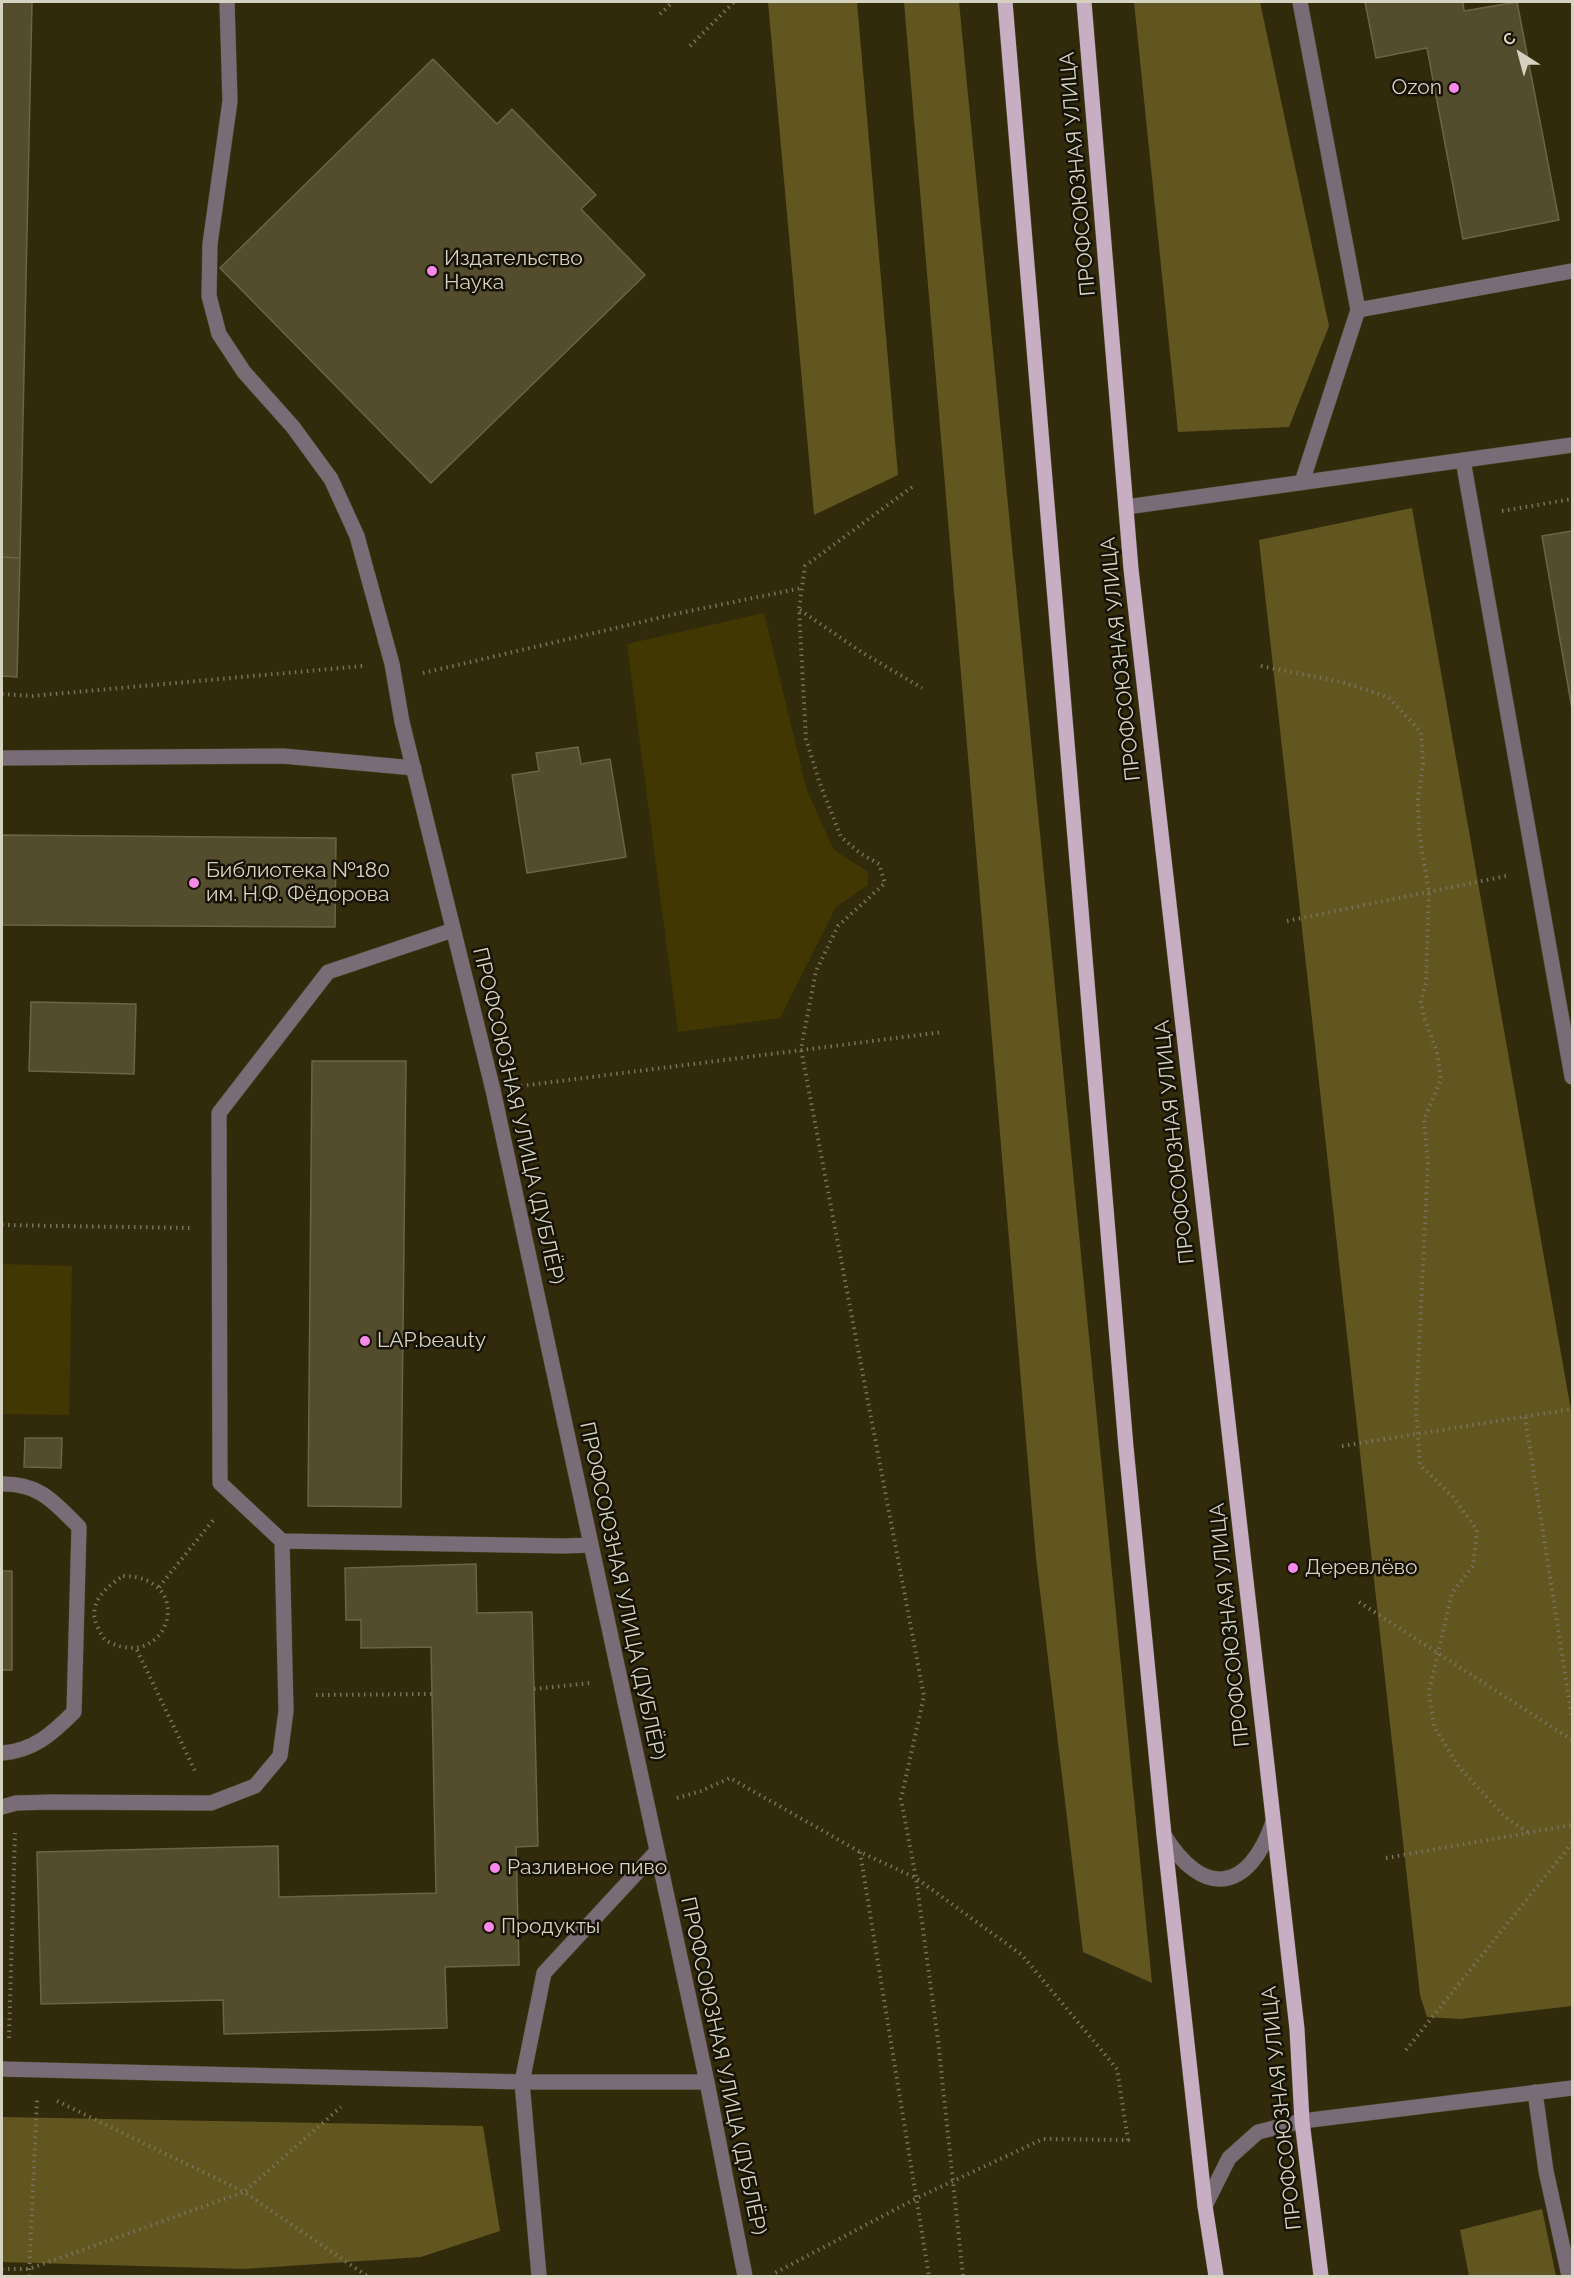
<!DOCTYPE html>
<html>
<head>
<meta charset="utf-8">
<style>
  body { margin:0 }
  #map { position:relative; width:1574px; height:2278px; overflow:hidden; background:#312b0b; font-family:Raleway,sans-serif }
  canvas { display:block }
  .frame { position:absolute; inset:0; border:3px solid #d6d2c1; pointer-events:none }
  .north { position:absolute; left:1490px; top:24px; width:60px; height:60px; -webkit-text-stroke:4px #161306; paint-order:stroke; rotate:324deg; font-size:16px; font-weight:700; line-height:24px; text-align:center; color:#d6d2c1 }
  .north::after { content:''; display:block; margin:auto; width:21px; height:27px; background:#d6d2c1; clip-path:polygon(50% 0,100% 100%,50% 72%,0 100%) }
</style>
</head>
<body>
<div id="map">
<canvas width="1574" height="2278"></canvas>
<div class="frame"></div>
<div class="north">С</div>
</div>
<script>
const context = document.querySelector('canvas').getContext('2d');
context.lineJoin = 'round';
function paint(path, color) { context.fillStyle = color; context.fill(path, 'evenodd'); }
function strokePath(path, color, width, dash) { context.strokeStyle = color; context.lineWidth = width; context.lineCap = dash ? 'butt' : 'round'; context.setLineDash(dash || []); context.stroke(path); }
function write(font, color, halo, rows, align = 'center') {
  context.font = font + ' Raleway,sans-serif'; context.lineWidth = 5; context.setLineDash([]); context.textBaseline = 'middle'; context.strokeStyle = halo; context.fillStyle = color; for (const [text, x, y, turn = 0] of rows) {
    context.save(); context.translate(x, y); context.rotate((+turn || 0) * Math.PI / 180); context.textAlign = isNaN(turn) ? turn : align; if (halo) context.strokeText(text, 0, 0); context.fillText(text, 0, 0); context.restore();
  }
}
paint(new Path2D(`
  M764,613l43,178 27,59 34,22v13l-32,22 -56,111 -102,14 -51,-388z
  M2,1264l70,2 -3,149 -67,-1z`), '#413702');
paint(new Path2D(`
  M768,2h89l41,473 -84,40z
  M904,2h55l193,1981 -69,-31 -47,-394z
  M1134,2h126l69,324 -40,101 -111,5z
  M1412,508l160,908v590l-112,13 -33,-2 -7,-22 -161,-1455z
  M2,2117l481,9 17,105 -79,26 -177,12 -242,-7z
  M1542,2209l14,67h-87l-9,-46z`), '#615520');
const building = new Path2D(`
  M2,2h30l-12,556 -18,-1z
  M1365,2h98l1,9 53,-9 42,218 -96,19 -36,-191 -51,10z
  M433,59l64,65 15,-15 84,86 -15,14 64,66 -214,208 -211,-215z
  M1572,531v178l-30,-173z
  M2,557l18,1 -3,119 -15,-1z
  M578,747l3,17 29,-5 16,98 -99,16 -15,-98 27,-4 -3,-18z
  M2,835l334,3 -1,89 -333,-2z
  M31,1002l105,2 -2,70 -105,-3z
  M312,1061h94l-5,446 -93,-1z
  M25,1438h37l-1,30 -37,-1z
  M476,1564l1,49 55,-1 6,234 -22,1 3,118 -74,2 2,61 -223,6 -1,-34 -182,4 -4,-152 241,-6 1,51 157,-4 -5,-246 -70,1v-28h-15l-1,-52z
  M2,1571h10v99h-10z`);
paint(building, '#534c2d');
strokePath(building, '#6c6545', 1.5);
const minor = new Path2D(`
  M227,2l3,99 -20,143 -1,52 10,38 25,38 49,55 38,52 26,57 35,128 10,58 91,368 214,992 38,194
  M1300,2l58,308
  M1463,460l109,617
  M1302,482l56,-172 214,-39
  M1126,507l446,-62
  M2,758l281,-2 131,12
  M2,1484c37,-1 52,18 77,43l-5,185c-22,22 -41,39 -72,41
  M282,1541l282,5 27,-1
  M2,1807l14,-4 35,-1 160,1 44,-17 25,-30 6,-45 -4,-170 -62,-58 -1,-370 109,-141 125,-42
  M1164,1835c39,64 85,57 109,-13
  M2,2069l520,13h185
  M1535,2092l11,79 23,105
  M1205,2206l24,-48 29,-26 44,-11 270,-33
  M539,2276l-17,-194 22,-109 113,-122`);
const major = new Path2D(`
  M1005,2l121,1445 38,388 41,371 11,70
  M1084,2l47,567 166,1460 5,92 19,155`);
strokePath(minor, '#4b4628', 16);
strokePath(major, '#4b4628', 16);
strokePath(new Path2D(`
  M660,14l13,-12
  M690,46l44,-44
  M912,487l-107,79 -6,43 7,130 13,42 22,56 19,16 19,11 6,19 -47,43 -22,45 -15,78 123,647 -23,103 15,79 22,162 25,236
  M1502,511l70,-12
  M800,610l63,43 59,35
  M1261,666l81,16 46,15 33,35 2,31 -5,36 1,34 10,59 -3,89 -5,21 3,15 13,35 4,27 -17,41 4,43 -12,244 4,58 33,32 24,33 -4,36 -21,27 -23,98 5,36 25,40 46,50 24,16
  M423,673l257,-60 122,-25
  M2,694l30,2 331,-30
  M1287,921l219,-45
  M521,1086l422,-54
  M2,1225l188,3
  M1525,1417l47,301
  M1342,1446l230,-37
  M123,1576c75,1 46,96 -14,66 -6,-3 -8,-8 -11,-14 -12,-24 7,-40 25,-52z
  M159,1587l56,-69
  M1359,1602l213,138
  M137,1650l59,123
  M534,1689l56,-6
  M316,1695l116,-1
  M677,1798l24,-7 29,-13 130,74 56,26 106,77 95,114 11,71 -85,-1 -126,59 -144,76
  M860,1852l69,424
  M1386,1858l186,-33
  M9,2038l6,-205
  M1406,2050l166,-207
  M57,2101l187,91 97,-85
  M2,2269h27l215,-77 123,84
  M29,2276l8,-176`), '#777259', 4, [1.5, 4.5]);
strokePath(minor, '#796c76', 15);
strokePath(major, '#c7aec3', 15);
for (const [x, y, r, color] of [
  [1454,88,6,"#f888ea"],
  [432,271,6,"#f888ea"],
  [194,883,6,"#f888ea"],
  [365,1341,6,"#f888ea"],
  [1293,1568,6,"#f888ea"],
  [495,1868,6,"#f888ea"],
  [489,1927,6,"#f888ea"]
]) { const dot = new Path2D(); dot.arc(x, y, r, 0, 2 * Math.PI); context.fillStyle = color; context.fill(dot); strokePath(dot, '#161306', 2); }
write('21px', '#d6d2c1', '#161306', [
  ["Ozon",1442,88,"right"],
  ["Издательство",444,259],
  ["Наука",444,283],
  ["Библиотека №180",206,871],
  ["им. Н.Ф. Фёдорова",206,895],
  ["LAP.beauty",377,1341],
  ["Деревлёво",1305,1568],
  ["Разливное пиво",507,1868],
  ["Продукты",501,1927]
], 'left');
write('21px', '#d6d2c1', '#161306', [
  ["ПРОФСОЮЗНАЯ УЛИЦА",1078,174,-95],
  ["ПРОФСОЮЗНАЯ УЛИЦА",1121,659,-96],
  ["ПРОФСОЮЗНАЯ УЛИЦА (ДУБЛЁР)",518,1116,77],
  ["ПРОФСОЮЗНАЯ УЛИЦА",1175,1142,-96],
  ["ПРОФСОЮЗНАЯ УЛИЦА (ДУБЛЁР)",622,1591,78],
  ["ПРОФСОЮЗНАЯ УЛИЦА",1230,1625,-96],
  ["ПРОФСОЮЗНАЯ УЛИЦА (ДУБЛЁР)",723,2066,78],
  ["ПРОФСОЮЗНАЯ УЛИЦА",1282,2108,-96]
]);
</script>
</body>
</html>
